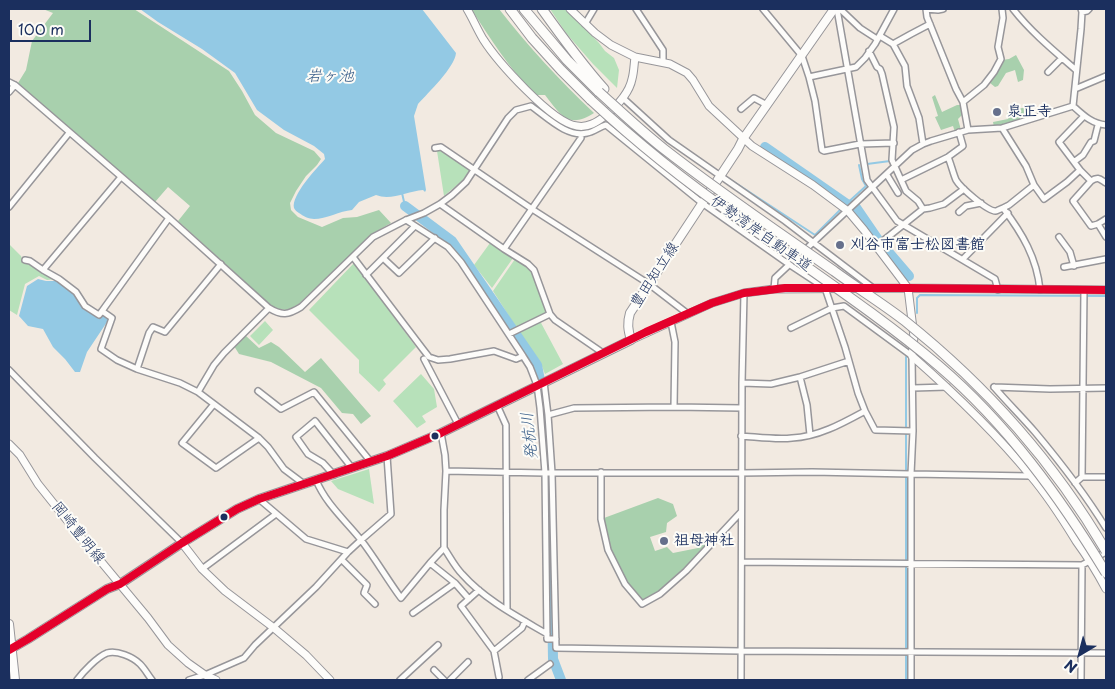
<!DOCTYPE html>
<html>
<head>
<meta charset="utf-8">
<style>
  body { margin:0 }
  #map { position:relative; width:1115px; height:689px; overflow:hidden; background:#f2eae1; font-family:"Playpen Sans",sans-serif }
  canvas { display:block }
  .frame { position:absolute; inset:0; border:10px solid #1b2f5e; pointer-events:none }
  .north { position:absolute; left:1055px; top:629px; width:50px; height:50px; -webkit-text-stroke:4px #fdfcf7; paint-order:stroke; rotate:217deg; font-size:14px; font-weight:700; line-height:20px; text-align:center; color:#1b2f5e }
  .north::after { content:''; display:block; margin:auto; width:18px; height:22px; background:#1b2f5e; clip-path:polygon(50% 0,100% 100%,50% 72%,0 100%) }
  .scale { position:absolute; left:10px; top:20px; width:81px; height:22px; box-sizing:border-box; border:2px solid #1b2f5e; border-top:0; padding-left:6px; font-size:15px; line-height:18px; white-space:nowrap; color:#1b2f5e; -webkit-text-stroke:4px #fdfcf7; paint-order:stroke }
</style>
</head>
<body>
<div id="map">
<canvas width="1115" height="689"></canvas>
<div class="frame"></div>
<div class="north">N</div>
<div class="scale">100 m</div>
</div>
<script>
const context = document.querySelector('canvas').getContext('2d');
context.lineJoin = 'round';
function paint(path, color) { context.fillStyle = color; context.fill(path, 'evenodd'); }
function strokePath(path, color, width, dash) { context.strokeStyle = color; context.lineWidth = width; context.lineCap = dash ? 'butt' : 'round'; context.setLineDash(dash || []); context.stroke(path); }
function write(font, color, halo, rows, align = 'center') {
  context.font = font + ' "Playpen Sans","Klee One",sans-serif'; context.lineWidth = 4; context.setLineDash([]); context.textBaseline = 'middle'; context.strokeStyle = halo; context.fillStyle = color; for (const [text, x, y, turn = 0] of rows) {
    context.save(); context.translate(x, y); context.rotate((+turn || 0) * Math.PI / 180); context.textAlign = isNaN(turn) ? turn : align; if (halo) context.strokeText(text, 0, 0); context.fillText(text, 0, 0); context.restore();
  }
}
paint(new Path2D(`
  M550,9h16l33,34 6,8 9,7 5,12 -2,18 -24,-24 -27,-31z
  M440,150l30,20 -7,10 -19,16 -7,-45z
  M490,243l23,15 -21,30 -18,-23z
  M9,244l12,12 2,6 6,1 12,9 15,7 -9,1 -8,-4 -14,8 -8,31 -8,-5z
  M515,259l16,11 16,42 -31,15 -23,-36z
  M354,263l62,84 -33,33 3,4 -7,8 -20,-19v-13l-50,-50z
  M265,321l8,9 -14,15 -9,-9z
  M540,321l23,43 -18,10 -4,-10 -23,-33z
  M421,374l13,15 3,18 -15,9 4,6 -9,6 -24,-27z
  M369,469l5,35 -36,-15 -7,-8z`), '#b7e1ba');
paint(new Path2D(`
  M43,9h91l95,62 13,20 13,24 21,18 38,18 7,8 -4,6 -11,11 -10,15 -6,12 1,7 7,7 24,10 21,-9 14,-1 22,-7 12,13 -19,11 -73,70 -11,6 -13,-1 -97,-88 12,-15 -22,-19 -13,15 -84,-72 -53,-47 8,-13 6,-29 21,-28z
  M471,9h28c29,37 60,71 95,104 -26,17 -34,1 -49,-18h-8c-27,-24 -46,-56 -66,-86z
  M1016,55l8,15 -1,10 -5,2 -3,-12 -9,3 -8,13 -3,1 -5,-4 -1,-2 13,-21 7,-1z
  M935,95l7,17 15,-7h4l2,9 -5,5 3,11 -6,2 -2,-6 -12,4 -6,-13 3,-1 -6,-19z
  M1022,108h4l3,11 -27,7 -8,1 -1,-5 15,-3 -1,-7z
  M245,335l14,13 12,-6 8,5 26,25 16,-14 50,58 -10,8 -8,-10 -11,-1 -21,-25 -50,-26 -32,-8 -5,-8z
  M658,498l15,6 4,12 -10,7 -1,9 -16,5 5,14 12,-4 6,6 25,-5 14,-15 3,3 -30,31 -27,25 -15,8 -15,-17 -18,-34 -6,-31z`), '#a8d0ad');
paint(new Path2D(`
  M140,9h282l34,44c-1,14 -28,40 -38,51l-4,12 12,74 -1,2 -2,-2c-15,1 -32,11 -47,5l-17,7 -7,8c-12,1 -26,9 -38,9 -5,0 -11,-3 -15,-6 -2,-1 -4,-3 -5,-5 -3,-13 23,-40 31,-49l-1,-5 -10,-8 -30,-16 -27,-20 -22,-37 -33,-24 -44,-27z
  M38,279l8,2h11l16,13 9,12 17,12 5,-2 5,3 -22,33 -7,20h-5l-10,-13 -12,-12 -10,-18 -15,-3 -9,-10 8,-30z`), '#93c9e4');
strokePath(new Path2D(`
  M867,164l23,-3
  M728,178l87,57 26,-26
  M402,193l3,13
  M844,206l22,-20 -4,-7 -3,-14
  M917,313v-15l3,-3 186,1
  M906,680v-323`), '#93c9e4', 2);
strokePath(new Path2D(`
  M765,147l82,57 8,2 24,35 30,35
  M405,206l47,35 85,124 5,26 8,88 3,180 8,21`), '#93c9e4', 10);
const street = new Path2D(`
  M636,9l27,41v12
  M763,9l39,47 7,21 6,24 7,49 2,1 36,-7 34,-1
  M837,9l30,171 30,41 98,58 3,11
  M840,9l20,19 17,11
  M943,9l-5,1 -12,-1 1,8 29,72 7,13 5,28
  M1013,9c18,23 41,42 63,61
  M1082,12l5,-1 2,-2
  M585,24l9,-15
  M880,36l13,8 12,22 2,20 12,32 4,26
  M893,44l18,-10 19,-10
  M869,51l8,16 3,2 2,5 12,53 -2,33 14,31 12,10 5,8
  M1048,72l14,-14
  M809,77l47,-10 9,-9 10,-14 19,-35
  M9,82l6,3 154,133 100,90c13,8 19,7 32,-1l72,-70 33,-17 18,-7 16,-9 12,-9 14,-13 42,-64 8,-8 15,-4c16,11 36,32 56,27 7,-1 12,-6 19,-8l96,78 88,62 35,23 20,59 13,46 7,18 10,19 38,1
  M1075,89l31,-13
  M9,92l6,-7
  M623,98l46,42 116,81 88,67
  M963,102l21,-17 10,-13 7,-13 -3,-12 5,-29 -1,-9
  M1073,106c10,9 19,18 33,19
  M741,109l13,-11 13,7
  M1002,128l24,38 8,19 10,14 23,-17 13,-12 11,11c7,-5 9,-2 15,2
  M435,148l6,-1 91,62 117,75 39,30
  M948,157c3,7 5,16 8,23 4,7 32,32 40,31 1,0 6,-3 7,-3
  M1075,161l8,-6 8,-13 3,-1 4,-16
  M1080,170l-21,-28 25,-26
  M887,175l11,18
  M901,180l47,-23 15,-11 -4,-14
  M1091,181l-18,20 18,25 7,-2 8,-5
  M1034,185l-25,20 -6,3c19,25 34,50 37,82
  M440,204l64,45 24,15 6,6 16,44 5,6 48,33
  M9,207l60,-74
  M959,212l7,-6 15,-3
  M406,220l42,27 13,15 62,94
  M1098,224l8,13
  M1059,237l11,15 4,14
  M876,245l3,-1 44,-35 7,-1 14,-4 20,-15
  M504,249l77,-111v-4
  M353,257l69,91 7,9 9,3 12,-1 44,-8 22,8 7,-3 7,11 7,18 3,23 5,65 2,166h9
  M383,258l16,15 36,-35
  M963,259l45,-46
  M25,260l5,1 13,9 16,9 17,13 9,14 14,9 3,-4 10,7 -11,31 16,11 20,9 43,14 18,9 61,46 9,9 16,22 20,15
  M1064,267l42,-8
  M43,270l78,-93
  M366,275l49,-49
  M774,289l1,-11 137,-128 11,-6 8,-3 37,-11 34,-2 71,-22 8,-77 1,-17 -1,-3
  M102,311l67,-93
  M671,322l4,20 -1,65
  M791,328l41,-20 12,-2 68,50 1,75 -2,43v206
  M509,334l41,-20
  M424,359l34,65
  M137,369l12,-36 4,-6 12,5 56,-68
  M9,370l86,88 87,85
  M800,377l7,28 3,30
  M544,382l4,33 4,58 4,175 185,3 365,2
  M742,383l29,1 29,-7 49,-16
  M994,387c13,15 28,30 41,45 26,31 50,62 71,96
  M994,387l56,2 56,-1
  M913,388l34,-1
  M258,391l23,18 33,-17 57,70
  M198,392l16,-27 10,-12 45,-45
  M214,404l-32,39 34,25 43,-30
  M497,405l9,20 1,185
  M548,415l26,-7 100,-1 68,1
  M741,436c16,1 36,4 51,2 26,-1 51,-15 73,-27
  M446,471l99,2h196l71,-1 99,2 120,2
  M601,472v47l7,31 17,34 17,20 18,-10 26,-23 55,-59
  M334,475l-11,-12 -15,-9 -12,-17 19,-16 37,47
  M1082,477l2,-187
  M316,480c10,24 29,40 45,60 14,18 26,39 40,58l29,-35 14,-15v-38l2,-39 -1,-16 -4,-22
  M1075,483l7,-6h24
  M259,499l47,40 42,13
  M444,548c6,9 11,19 18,26 23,26 56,43 85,60
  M342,560l25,25 -3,8 11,11
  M742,562l340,3 24,-13
  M430,563l25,20 14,16
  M202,569l74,-55
  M479,590l-18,16 33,45 5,26
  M413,613l42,-30
  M494,651l28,-23 3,-7
  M434,670l10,10
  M77,680c6,-8 20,-23 30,-27 10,-3 26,4 33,11 5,5 8,11 12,16
  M189,680l16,-5 39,-17 11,-13 61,-58 32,-35 13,-12 30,-26 -4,-58
  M400,680l38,-35
  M450,680l18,-18
  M528,680l22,-16
  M741,680l1,-297 2,-90
  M1081,680l1,-115`);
const secondary = new Path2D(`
  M467,9c6,10 10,20 16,30 14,22 69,84 94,87 11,2 20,-4 28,-10 12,-10 24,-22 27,-37 2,-7 2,-15 3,-22
  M570,9l25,24 16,12 24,12 35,7 17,9 6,7 16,26 43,40 61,39 35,26 16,19 44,58 6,49 -2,19c42,37 83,76 118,119 17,20 32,43 46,66 11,15 21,31 30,48
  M631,340l81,-37 32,-10 30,-4 134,-1 198,2
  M9,444l11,11 18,29 36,45 74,89 20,27 20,18 17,12 11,5
  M182,543l20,26 23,22 49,37 32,27 24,25`);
const primary = new Path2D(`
  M9,624l6,56
  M9,650l19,-11 79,-50 13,-5 62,-41 55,-34 22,-10 128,-43 54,-23 190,-93c-3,-10 -4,-17 -1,-27l108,-164 5,-10 91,-130`);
const highway = new Path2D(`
  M510,9l22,29 29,32 30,30
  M524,9l43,51 32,32
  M542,9c20,28 39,54 62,80`);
strokePath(street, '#97969a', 8);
strokePath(secondary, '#97969a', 9);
strokePath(primary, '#97969a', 10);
strokePath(highway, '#97969a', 11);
strokePath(street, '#fdfcfa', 5);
strokePath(secondary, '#fdfcfa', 7);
strokePath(primary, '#fdfcfa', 8);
strokePath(highway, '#fdfcfa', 9);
const highwayBridge = new Path2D(`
  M599,92c21,19 42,39 65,57 55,43 113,82 170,122 23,17 48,32 71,50 80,64 149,141 201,230
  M591,100c46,43 95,82 147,118 67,49 137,94 201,148 68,58 121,131 167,207`);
strokePath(highwayBridge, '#97969a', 11, []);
strokePath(highwayBridge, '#fdfcfa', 9);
strokePath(new Path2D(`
  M9,650l19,-11 79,-50 13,-5 62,-41 55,-34 22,-10 128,-43 54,-23 205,-101 66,-29 32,-10 41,-5h123l198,2`), '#e4002b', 8);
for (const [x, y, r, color] of [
  [997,112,5,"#66708c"],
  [840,245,5,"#66708c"],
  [435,436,4.5,"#1b2f5e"],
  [224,517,4.5,"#1b2f5e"],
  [664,541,5,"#66708c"]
]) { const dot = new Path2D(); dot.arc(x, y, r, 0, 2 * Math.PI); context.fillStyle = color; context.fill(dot); strokePath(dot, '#fdfcf7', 2); }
write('bold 15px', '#1b2f5e', '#fdfcf7', [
  ["泉正寺",1007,112],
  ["刈谷市富士松図書館",850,245],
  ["祖母神社",674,541]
], 'left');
write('15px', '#1b2f5e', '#fdfcf7', [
  ["伊勢湾岸自動車道",761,234,35],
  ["豊田知立線",655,275,-57],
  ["岡崎豊明線",78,533,51]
]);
write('italic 16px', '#335986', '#fdfcf7', [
  ["岩ヶ池",330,77],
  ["発杭川",530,436,-96]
]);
</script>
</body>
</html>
